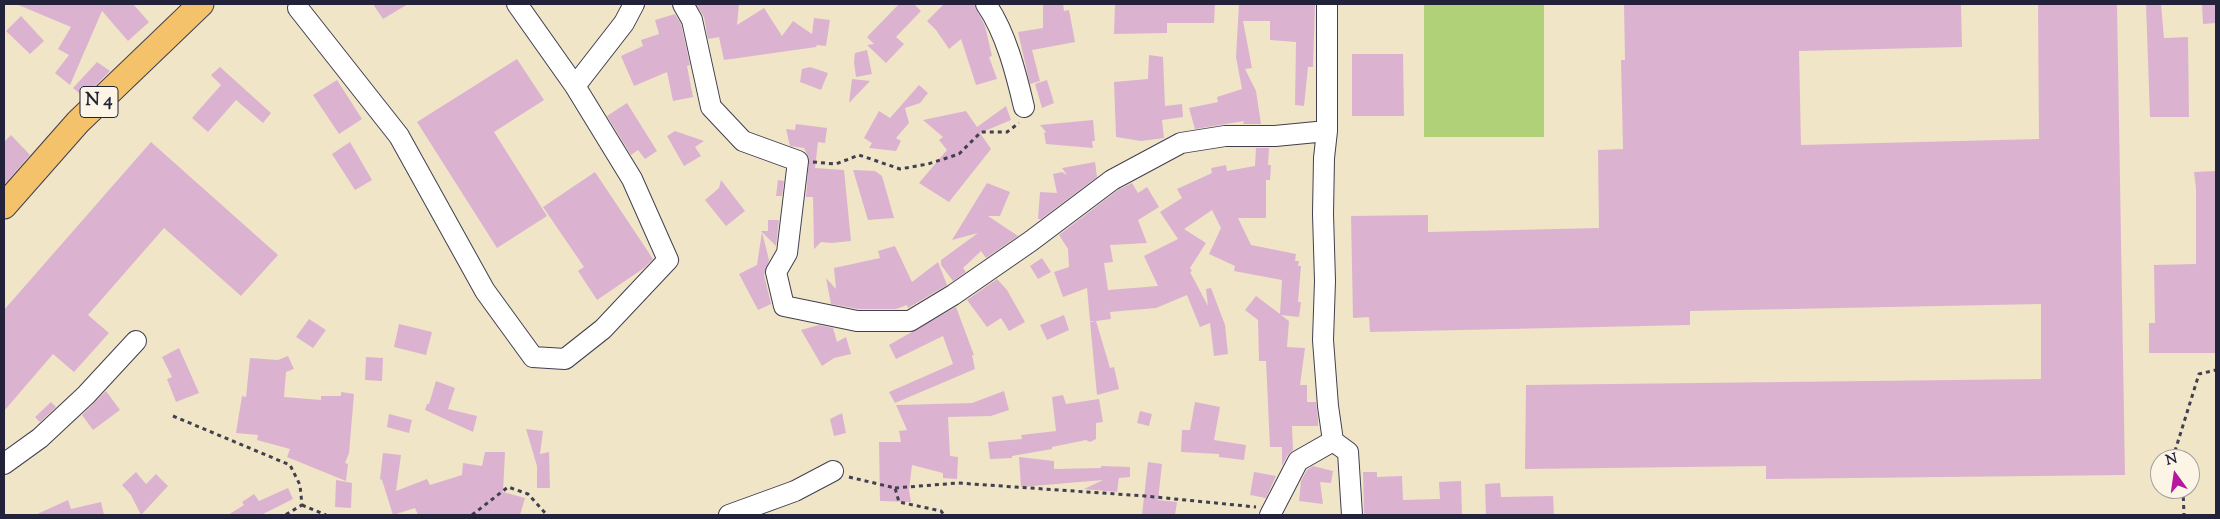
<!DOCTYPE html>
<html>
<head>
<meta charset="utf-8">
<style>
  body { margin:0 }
  #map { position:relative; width:2220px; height:519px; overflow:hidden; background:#f0e5c7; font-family:"Sorts Mill Goudy",serif }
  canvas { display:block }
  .frame { position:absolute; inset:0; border:5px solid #22223b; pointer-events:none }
  .north { position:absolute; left:2150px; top:449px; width:50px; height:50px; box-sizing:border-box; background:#fcf5e5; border:1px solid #a5a1a1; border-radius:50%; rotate:346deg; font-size:14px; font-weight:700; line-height:20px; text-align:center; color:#22223b }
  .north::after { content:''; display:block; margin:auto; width:18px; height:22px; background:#b5179e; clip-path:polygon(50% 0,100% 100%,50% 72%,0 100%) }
</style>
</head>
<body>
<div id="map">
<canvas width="2220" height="519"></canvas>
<div class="frame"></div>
<div class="north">N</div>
</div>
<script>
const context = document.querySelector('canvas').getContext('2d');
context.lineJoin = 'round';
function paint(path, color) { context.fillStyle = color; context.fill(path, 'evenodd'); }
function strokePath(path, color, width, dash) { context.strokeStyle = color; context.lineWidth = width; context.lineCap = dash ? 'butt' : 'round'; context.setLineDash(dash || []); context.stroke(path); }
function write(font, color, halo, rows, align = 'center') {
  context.font = font + ' "Sorts Mill Goudy",serif'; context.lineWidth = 4; context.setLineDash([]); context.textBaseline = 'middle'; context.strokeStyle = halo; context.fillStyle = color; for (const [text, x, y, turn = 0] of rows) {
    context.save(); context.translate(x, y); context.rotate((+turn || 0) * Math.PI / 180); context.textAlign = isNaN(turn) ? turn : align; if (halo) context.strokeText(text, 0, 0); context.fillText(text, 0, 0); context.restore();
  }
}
paint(new Path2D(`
  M1424,4h120v133h-120z`), '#b1d178');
paint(new Path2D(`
  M16,4h117l16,18 -21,19 -26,-30 -32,74 -15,-12 14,-18 -11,-6 13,-22z
  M373,4h35l-25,15z
  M696,4h43l-2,21 27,-17 18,28 11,-15 19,13 2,-16 16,2 -4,26 -9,-1 -1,2 -92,13 -5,-23 -11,2 -4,-22z
  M899,4h15l7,7 -25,26 8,7 -18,19 -19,-18 7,-1 -7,-7z
  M944,4h30l11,22 7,30 -3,1 8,22 -21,6 -15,-46 -12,10 -13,-19 -9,-9z
  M1043,4h20l1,7 5,-1 6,32 -43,8 8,31 -10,3 -12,-52 25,-4z
  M1115,4h100l-1,19h-47v10l-53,1z
  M1239,4h76l-2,63h-5l-4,39 -9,-1 1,-63 -26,-2v-19h-27l9,47 -7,1 11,22 5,33h-18l1,-3 -49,8 -6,-21 29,-6 -1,-5 25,-8 -6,-32z
  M1624,4h337l1,43 -163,4 2,94 238,-6 -1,-135h79l8,471 -359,4v-13l-241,3 1,-84 515,-6v-75l-351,7v14l-320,7 -1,-15 -16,1 -2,-102 77,-1v17l171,-4 -1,-78 25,-1 -2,-89h4z
  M2146,4h15l3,34 24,-1 1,80h-39z
  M2202,4h14v19l-13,1z
  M675,14l6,10 9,41 -3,1 6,31 -20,4 -6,-29 -33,14 -13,-30 22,-10 -2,-6 18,-6 -4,-14z
  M21,16l23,25 -14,13 -24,-23z
  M867,50l5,24 -16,3 -2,-15 1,-9z
  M1352,54h51l1,62h-52z
  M1149,55l14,2 2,49 17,-2 1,13 -21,3 2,18 -23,3 -25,-4 -2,-55 34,-3z
  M517,59l27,41 -50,32 53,84 -50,32 -80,-126z
  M97,62l13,9 -26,26 -11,-9z
  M220,67l51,46 -8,10 -27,-23 -28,32 -16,-14 29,-33 -10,-10z
  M810,67l18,6 -7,17 -21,-8 2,-13z
  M852,79l18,2 -21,22z
  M337,80l25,39 -23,15 -26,-39z
  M1047,80l7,23 -12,5 -7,-24z
  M919,85l9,8 -8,10 -15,5 4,15 -13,15 5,3 -5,10 -27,-3 3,-5 -8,-5 15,-27 11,7z
  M627,103l30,48 -12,8 -7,-9 -7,5 -24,-39z
  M1006,106l5,14 -31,13 11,16 -42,53 -30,-19 28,-33 -8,-10 4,-3 -20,-17 43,-9 11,16z
  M1093,120l2,21h-3l1,7 -47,-4 -2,-11 2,-1 -6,-7z
  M796,124l31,4 -2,15 -7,-1 -3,26 29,2 7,71 -20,2 -10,-1 -7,7 -1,-52h-7l3,-39 -5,-10 -14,-2 -4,-17 9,1z
  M675,131l29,10 -9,6 6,9 -17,10 -17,-30z
  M11,135l19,20 -26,30v-43z
  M151,142l127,113 -37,41 -77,-68 -76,87 21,18 -35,39 -21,-18 -49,57v-101z
  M350,142l22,38 -17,10 -23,-36z
  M1256,148h13l-1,17h3l-1,15h-4v38h-28l13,27 45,9 -1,7h4l-1,5h3l-3,36h3l-2,15 -18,-2 8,6 -2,26 18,1 -5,37h7v17h9l2,17v7h-26l1,24 -6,6 -5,10v-19h-12l-4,-86h-7l-1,-41 -13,-10 11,-14 24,18 2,-34 -48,-9 1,-5 -26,-12 12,-26 -9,-18 -28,19 22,14 -16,25 2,3 -2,1 18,34 -2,-17 5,-1 14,37 3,29 -14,2 -4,-33 -10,4 -13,-32 -31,13 -46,4 1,7 -15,2 14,47 4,-1 5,22 -22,6 -7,-73 5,-1h-5l-3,-33 -24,9 -9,-25 15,-5 -1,-18 -9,-14 59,-45 14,-7 6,10 9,-6 12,20 -21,13 9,23 -37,2 3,17 -9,1 4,27 50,-4 -14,-30 34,-17 -18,-27 22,-14 -5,-9 35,-16 -1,-5 15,-3 1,6 28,-5z
  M1095,162l2,15 -56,42h-3l2,-27 17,1 -4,-19 9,-2 5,3 -5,-7z
  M853,170l22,1 7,5 12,42 -26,2z
  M2216,171v182h-67v-30h6l-1,-58 42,-1v-75l-2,-17z
  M595,172l58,87 -9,9 -47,32 -19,-29 6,-4 -41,-60z
  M721,180l24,31 -19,15 -21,-26 14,-12z
  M778,180l6,1 -2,15h-6z
  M987,183l23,9 -10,24h-12l30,20 -32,22 -5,-7 -18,17 3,4 -13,9 -12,-16v-5l37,-27 -26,7z
  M768,220h11l-3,26 -15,-15h7z
  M762,232l7,28 -5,15 7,29 -13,6 -19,-36 18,-9z
  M895,246l17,36 26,-20 9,23 -39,23 -1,-3 -11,4h-38l-27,-5 -5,-26 10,11 -2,-21 46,-10 -2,-7z
  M1042,258l9,14 -13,7 -8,-13z
  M997,279l10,11 18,32 -16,9 -8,-13 -14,9 -20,-27z
  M956,307l18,48h-2l3,14 -80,34 -6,-11 64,-28 -10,-28 -47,23 -7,-14z
  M1064,315l5,15 -22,10 -7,-15z
  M309,319l17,11 -13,18 -17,-11z
  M399,324l33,8 -6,23 -32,-8z
  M819,325l14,3 4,14 9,-5 5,17 -17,4 -12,8 -21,-36z
  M179,348l20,45 -23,9 -9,-23 5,-2 -10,-20z
  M288,356l6,13 -8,3 -2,25 37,3v-4h20v-4l13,2 -5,59 -4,10 3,1 -2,17 -59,-24 3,-8 -33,-9 1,-5 -22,-2 6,-37 4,1 4,-39 28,2z
  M366,357l17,1 -1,23 -17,-1z
  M436,381l19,7 -7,21 29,7 -4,16 -48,-22 2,-6h2z
  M106,391l14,19 -27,20 -11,-15z
  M1004,391l5,19 -18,6 -43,1 2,39 8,1 -1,22 -14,-1v-5l-31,-8 -3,25 2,12 -31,-1 -1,-59h22l-2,-11 8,-1 -11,-25 76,-2z
  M1063,395l3,9 33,-5 4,23 -7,1v16l-6,3 -4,-2 -34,7v2l-40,7v2l-22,1 -2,-17 34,-3 -1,-4 35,-4 -4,-34z
  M51,402l5,5 -16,15 -5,-5z
  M1195,402l25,5 -6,33 32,5 -2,15 -25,-3v-3l-38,-2 1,-22h8z
  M1140,411l12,3 -3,12 -12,-3z
  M842,413l4,20 -12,3 -4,-17z
  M389,414l23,6 -3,13 -22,-6z
  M526,429l17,2 -3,23 9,-2 1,36h-13v-22z
  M485,452h20l-2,40 22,6 -5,17h-102l-3,-7 -22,7 -11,-35 -2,-1 3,-26 18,2 -5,36 31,-12 3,6 32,-10 1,-12 19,3z
  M1019,457l35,4v8l47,-1v-2l29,1v10l-11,1 -2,14 -33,-3 19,-9 -82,7z
  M1148,462l14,2 -4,36 19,2 -2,13h-33z
  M1313,466l20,5 -2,12 -11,-1 3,22 -24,-3 2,-20 6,-11z
  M136,472l10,12 10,-10 12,12 -27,29 -10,-20 -9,-10z
  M1254,472l22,4 -10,22 -16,-3z
  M1363,472h14v5l25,-1 1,24 37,-1 -1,-17 22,-1 1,34h-98z
  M336,480l16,3 -1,25 -16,-1z
  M1500,483l1,14 52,-1 1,19h-68l-1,-31z
  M288,488l5,11 -32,16h-33l16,-10 -2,-3 12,-8 5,7z
  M68,500l3,9 30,-7 3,13h-69z`), '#dbb3d1');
const minor = new Path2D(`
  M683,4l9,16 19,87 32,34 55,20 -11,92 -11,19 8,34 73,15h53l43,-26 78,-54 81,-61 69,-37 44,-7h50l52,-5
  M986,4c20,29 30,69 38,103
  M1327,4v127l-3,27 -1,56 2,67 -2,59 5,66 5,35 15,11 4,63
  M298,8l101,128 86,155 48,66 32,2 38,-30 65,-69 -36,-81 -57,-93 -58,-82
  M575,86l49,-63 10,-19
  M4,464l36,-26 46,-43 50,-54
  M729,515l66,-24 38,-20
  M1270,515l28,-54 35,-20`);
const major = new Path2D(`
  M4,206l74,-84 123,-118`);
strokePath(minor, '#413f50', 22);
strokePath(major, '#413f50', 27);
strokePath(new Path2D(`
  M813,162l23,2 23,-9 41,14 28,-5 31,-10 22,-22h26l12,-9
  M173,416l117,49 10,20 2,20 -17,10
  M2177,459l-2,-8 24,-77 17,-4
  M849,477l46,11 4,14 42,9 3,4
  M895,488l63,-5 187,13 111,11
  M2183,489l1,26
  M302,505l24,10
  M472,515l36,-28 20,7 19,21`), '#413f50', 3, [4, 4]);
strokePath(minor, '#fff', 20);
strokePath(major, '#f3c26a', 25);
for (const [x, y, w] of [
  [99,102,38]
]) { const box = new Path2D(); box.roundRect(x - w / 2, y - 15.5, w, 31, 4); context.fillStyle = '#fcf5e5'; context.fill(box); strokePath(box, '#22223b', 1); }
write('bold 18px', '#22223b', null, [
  ["N 4",99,102]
]);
</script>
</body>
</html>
